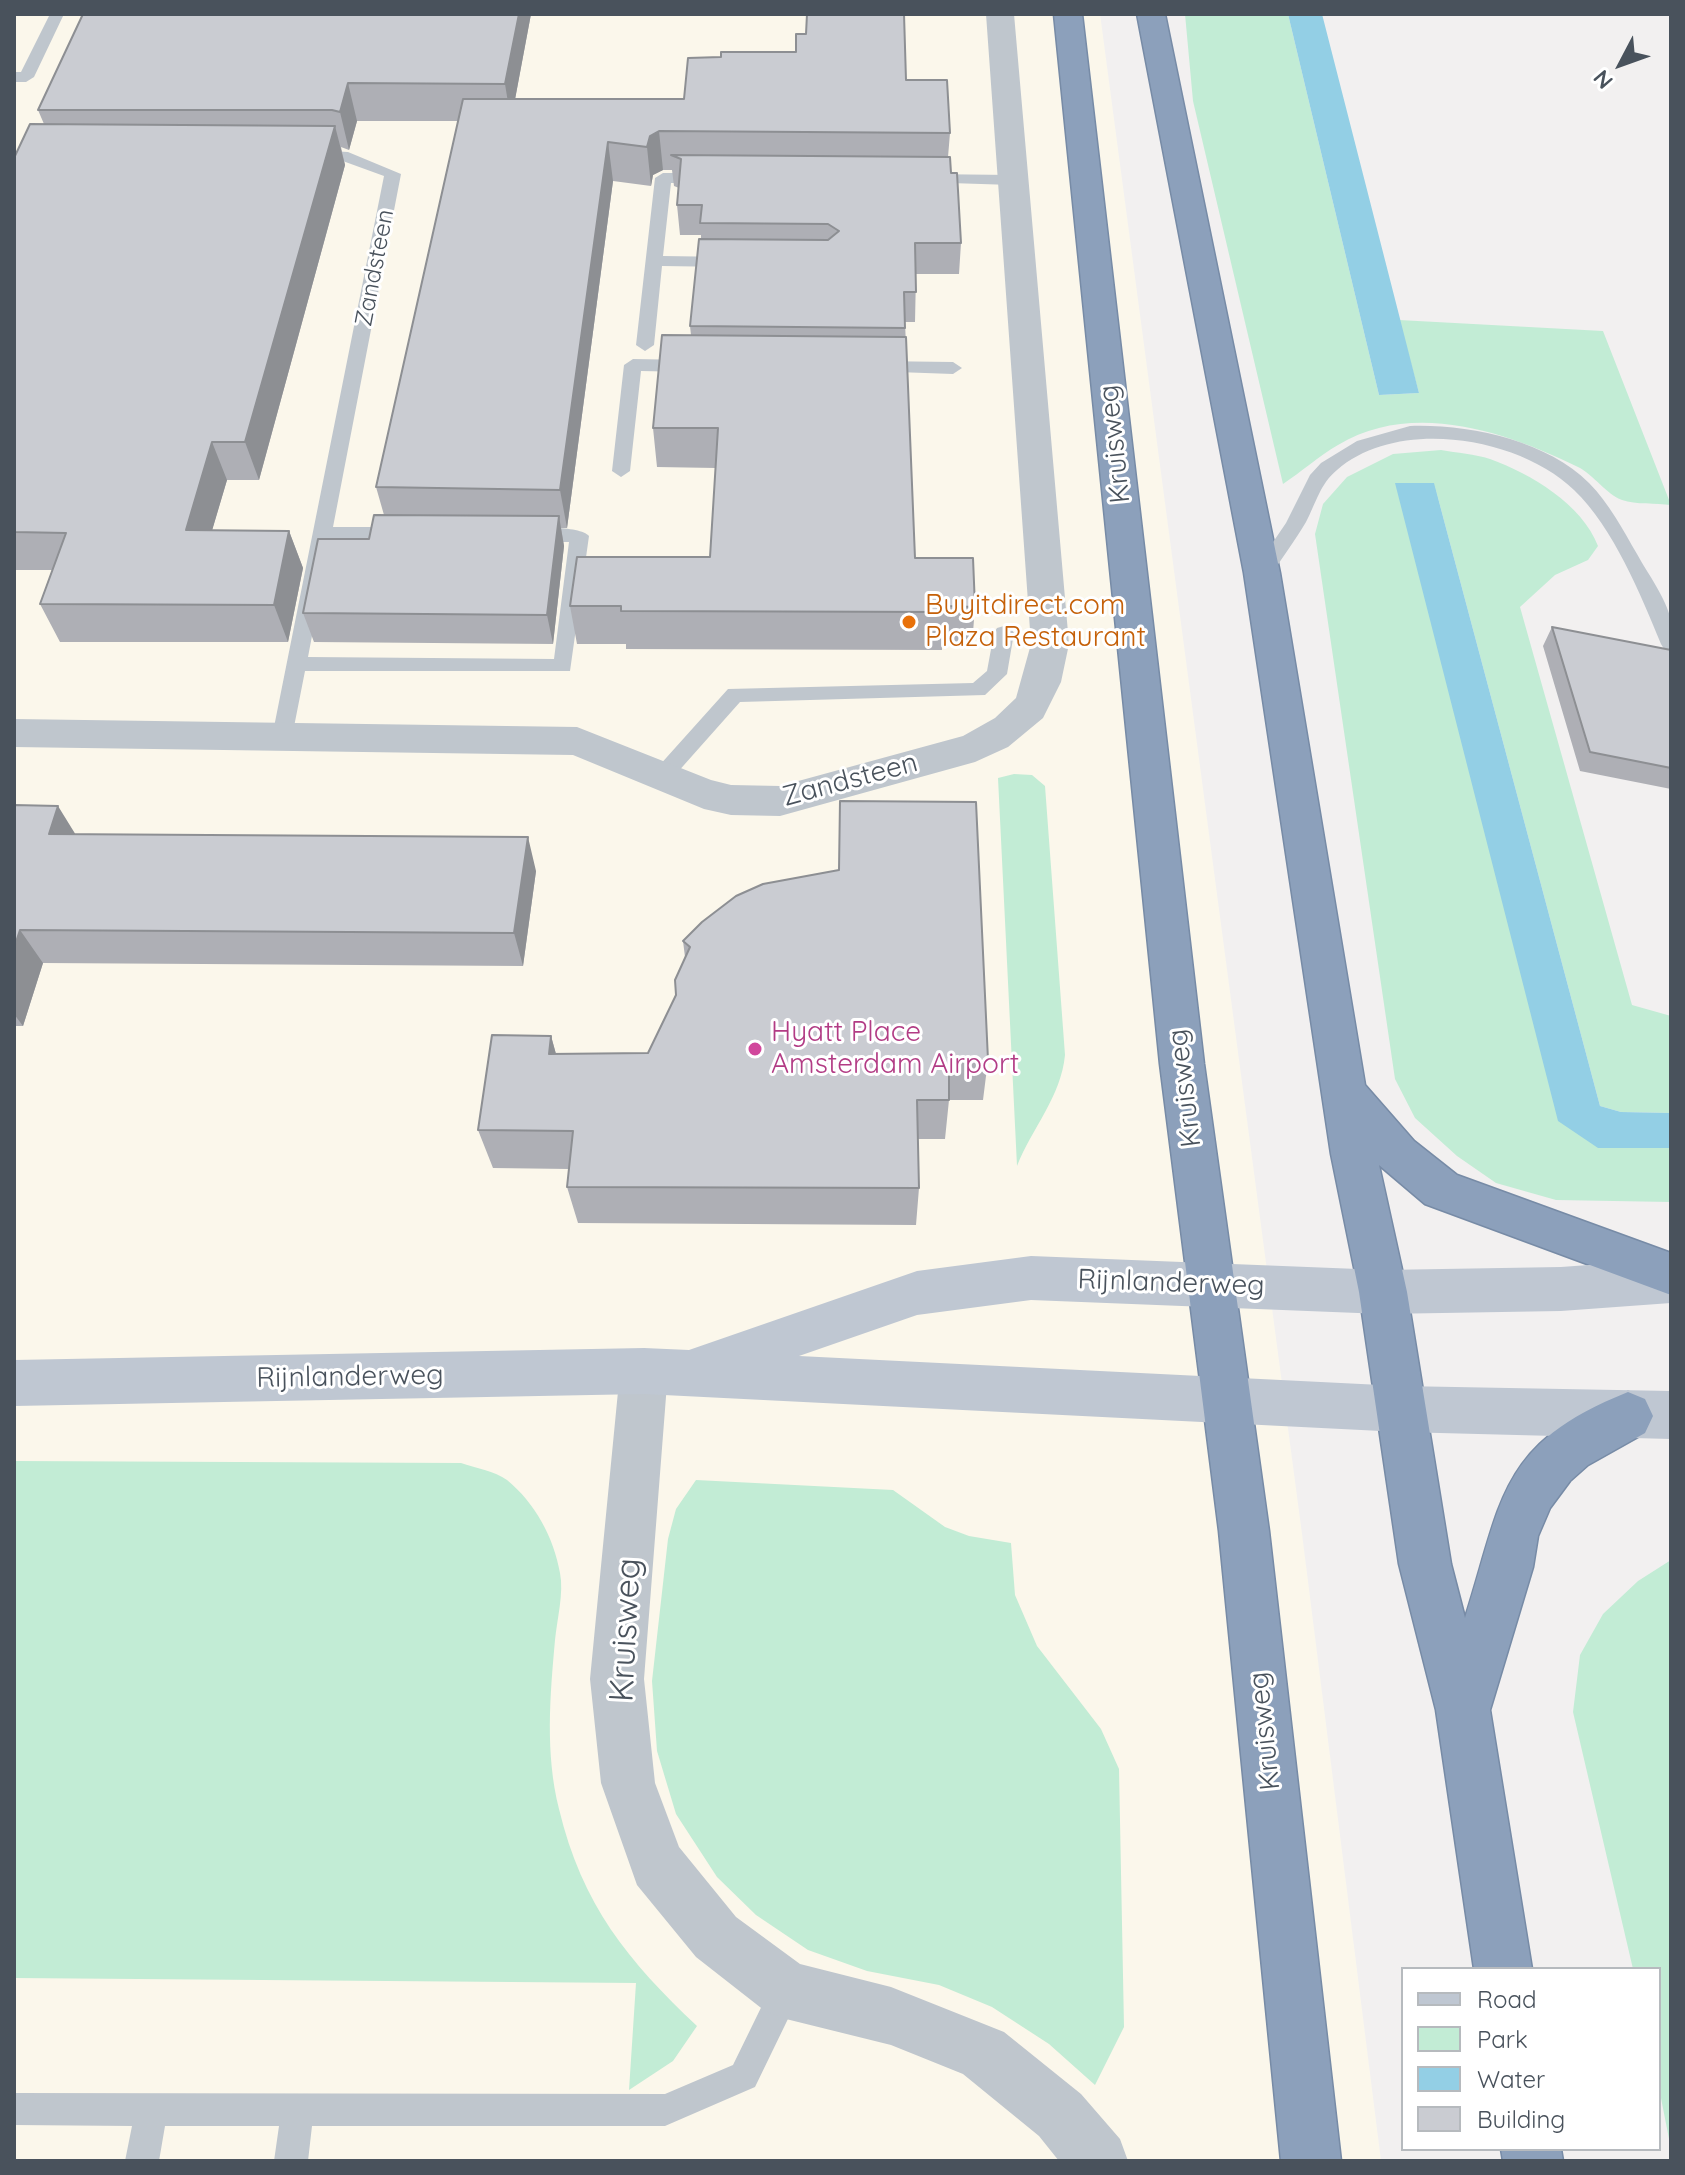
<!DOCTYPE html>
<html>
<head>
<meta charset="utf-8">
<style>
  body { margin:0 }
  #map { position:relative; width:1685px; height:2175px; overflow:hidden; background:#f2f0f0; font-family:Quicksand,sans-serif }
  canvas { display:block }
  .frame { position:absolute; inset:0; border:16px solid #49525c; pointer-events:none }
  .legend { position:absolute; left:1401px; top:1967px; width:260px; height:184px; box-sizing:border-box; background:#fff; border:2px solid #b6babe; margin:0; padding:10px 14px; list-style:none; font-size:24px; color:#49525c }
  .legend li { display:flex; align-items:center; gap:16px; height:40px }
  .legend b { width:40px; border:2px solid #b6babe }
  .north { position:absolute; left:1581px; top:24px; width:80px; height:80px; -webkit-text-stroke:6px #fff; paint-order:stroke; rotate:229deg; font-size:22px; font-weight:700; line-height:32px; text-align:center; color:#49525c }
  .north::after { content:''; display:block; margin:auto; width:28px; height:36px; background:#49525c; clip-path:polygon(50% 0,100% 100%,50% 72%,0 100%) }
</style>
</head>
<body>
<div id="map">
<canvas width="1685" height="2175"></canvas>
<div class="frame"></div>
<ul class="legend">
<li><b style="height:10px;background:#bfc7d2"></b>Road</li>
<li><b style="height:22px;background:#c2ecd5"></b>Park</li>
<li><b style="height:22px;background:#93cfe5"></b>Water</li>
<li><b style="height:22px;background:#caccd2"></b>Building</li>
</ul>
<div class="north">N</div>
</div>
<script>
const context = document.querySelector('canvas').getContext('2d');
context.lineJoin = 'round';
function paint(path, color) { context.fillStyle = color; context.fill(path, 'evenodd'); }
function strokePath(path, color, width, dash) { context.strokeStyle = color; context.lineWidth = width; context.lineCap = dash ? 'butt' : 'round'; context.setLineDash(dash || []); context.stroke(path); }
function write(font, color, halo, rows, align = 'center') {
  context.font = font + ' Quicksand,sans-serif'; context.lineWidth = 6; context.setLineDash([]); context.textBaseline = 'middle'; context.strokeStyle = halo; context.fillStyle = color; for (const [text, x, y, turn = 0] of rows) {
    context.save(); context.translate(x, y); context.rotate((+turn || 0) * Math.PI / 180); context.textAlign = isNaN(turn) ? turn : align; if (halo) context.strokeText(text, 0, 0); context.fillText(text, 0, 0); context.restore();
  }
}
paint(new Path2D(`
  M14,14h1086l202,1520 79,627h-1367z`), '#fbf7eb');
paint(new Path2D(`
  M1185,14h103l91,381 40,-2 -20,-73 204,11 68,174c-15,-2 -35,0 -49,-5 -16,-6 -28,-25 -44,-33 -72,-35 -165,-67 -240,-22 -19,11 -37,27 -55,39l-90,-383z
  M1441,450c16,3 34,4 49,9 41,15 92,45 108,87l-10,14 -33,15 -35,32 112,398 39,11v97l-50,-1 -21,-6 -166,-623 164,665h73v54l-115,-2 -60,-17 -39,-27 -42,-38 -20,-39 -80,-545 8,-30 24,-27 46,-23z
  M1014,774l18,1 13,11 20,269c-4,42 -33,73 -48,111l-19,-388z
  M14,1461l447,2c14,5 34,8 46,17 28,23 47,58 53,93 4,20 -3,46 -5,67 -5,56 -10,113 4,169 23,96 69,152 138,217l-24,35 -44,29 7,-107 -622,-5z
  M696,1480l197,10 52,37 24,9 42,7 4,52 22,51 64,83 18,40 5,258 -29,58 -46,-41 -57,-37 -53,-22 -72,-14 -59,-21 -52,-35 -39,-38 -41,-63 -19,-63 -5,-70 16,-142 8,-30z
  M1671,1560v589l-12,-61v-119h-26l-60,-257 7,-57 23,-41 35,-33z`), '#c2ecd5');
paint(new Path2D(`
  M1288,14h34l97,379 -40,2z
  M1395,483h39l166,623 21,6 50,1v35h-73l-40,-27z`), '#93cfe5');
const highway = new Path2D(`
  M1054,14h28l122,1050 65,467 72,630h-60l-62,-630 -59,-467z
  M1137,14h28l115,559 85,512 49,56 43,34 214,78v42l-246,-91 -46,-39 28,127 44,272 14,54c38,-119 33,-174 163,-226l17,7 8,17 -8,17 -57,32 -18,16 -20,27 -12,28 -5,31 -43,143 42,259h-58l-38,-259 -37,-146 -40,-272 -28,-138 -87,-581z
  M1501,2149h60l2,12h-60z`);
strokePath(highway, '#778ba6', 3);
paint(new Path2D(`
  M50,14h14l-30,63 -8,5h-12v-10h7z
  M312,150l36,2 53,22 -68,353h70l10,7 -10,7h-73l-22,116 246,2 15,-117h-37l-10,-7c8,-10 59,-9 67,1l-19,135h-265l-13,66 -3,6h-14l-3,-6 112,-561 -44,-16 -34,-2v-6z
  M663,173h41l8,5 -8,5h-33l-8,73 66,1 8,5 -8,5 -67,-1 -8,79 -9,6 -9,-6 19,-167z
  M925,174l87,1 8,5 -8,5 -93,-3 -2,-3z
  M633,359l57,1 9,6 -9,6 -49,-1 -11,100 -9,6 -9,-6 12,-106z
  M875,361l78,1 9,6 -9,6 -84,-3 -3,-4 3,-4z
  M1410,426c58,-2 136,14 179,57 20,20 34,47 48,71 11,20 29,44 34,66 2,10 0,22 0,31l-7,-2 -3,-5c-20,-49 -48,-117 -87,-154 -55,-53 -176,-73 -237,-20 -17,14 -21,33 -31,52 -11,19 -25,37 -37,56h-14l-3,-5 34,-50 24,-48 11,-12 36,-22z
  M1004,626l7,2 3,5 -7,41 -22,21 -245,7 -72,81h-16l-3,-6 79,-88 245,-6 14,-12 7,-38 3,-5z
  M786,1974l11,5 5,11 -47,97 -90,39h-353l-4,35h-34l5,-35h-114l-6,35h-34l7,-35 -118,-1v-32l651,1 68,-29 42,-86z`), '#bfc6cd');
paint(new Path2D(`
  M986,14h28l55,630 -8,38 -18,36 -35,29 -33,15 -195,54 -49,-1 -27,-6 -131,-54 -559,-8v-28l563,8 134,53 20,5 49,1 183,-50 32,-18 21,-20 15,-54z
  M644,1348l17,7 7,16 -24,308 11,104 24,64 57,70 64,47 91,23 113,45 77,62 39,45 8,22h-69l-20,-25 -76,-62 -72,-29 -105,-26 -21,-8 -69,-54 -59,-72 -36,-102 -11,-104 30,-308 7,-16z`), '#bfc6cd');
paint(new Path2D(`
  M1031,1256l352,14 178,-3 110,-8v44l-110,8 -178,3 -352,-14 -114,15 -118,41 602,30 270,5v48l-270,-7 -757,-38 -630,12v-46l630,-12 45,2 228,-79z`), '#bfc7d2');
paint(highway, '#8ca0bb');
paint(new Path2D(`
  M83,14h448l-16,85h169l222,-19 44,53 -2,24 13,86 -2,31h-43l-1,48h-10l10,236 60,49 -3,38 -30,-1v6l-316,-1v-5h-49l-7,-38 140,-49 6,-89 -59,-1 -4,-39 38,-93 -1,-9 11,-87v-4h-21l-3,-30 2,-17 -5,-2 -2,-16h-9l-10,5 -2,11 -38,-5 -46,347h-6l3,18 -11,98 -239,-2 -11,-29 66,-74 15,-24 -8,-28 82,-366h-101l-8,29 -8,-3 4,18 -86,315h-32l-15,50 77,1 14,37 -15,74h-228l-20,-38 12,-34h-38v-412l30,-34 -6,-14z
  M1552,627l119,23v139l-91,-18 -37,-125z
  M14,805l61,29 461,37 -13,95 -480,-3 -20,63h-9z
  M683,941l305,119 -5,40h-34l-4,39h-27l1,49 -3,37 -338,-2 -11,-36 2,-18 -76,-1 -15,-38 73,-94 5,18 92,-1 28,-58 9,-38z`), '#aeafb5');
paint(new Path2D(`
  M519,14h12l-20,107 -6,-37z
  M348,83l9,38 -8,29 -9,-38z
  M335,126l10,39 -86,315 -14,-38z
  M659,131l4,39 -10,5 -2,11 -4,-39 3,-11z
  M608,142l5,39 -46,347 -7,-38z
  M212,442l15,38 -26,88 -15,-38z
  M559,516l5,30 -11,98 -6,-29z
  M289,531l14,37 -15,74 -14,-37z
  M58,806l21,34 -30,-6z
  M528,837l8,34 -13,95 -9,-33z
  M20,930l23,33 -20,63 -9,-12v-66z
  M551,1036l11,40 -13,-22z`), '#8d8f93');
const building = new Path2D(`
  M83,14h436l-14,70 -157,-1 -8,29 -8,-2h-294z
  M807,14h97l2,66h41l3,53 -291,-2 -9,5 -3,11 -39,-5 -48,348 -184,-3 87,-388h221l4,-41 33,-1v-5h75v-18h10z
  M30,124l305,2 -90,316h-33l-26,88 103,1 -15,74 -234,-1 26,-71 -52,-1v-374z
  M671,155l279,2 1,16h6l4,70h-46l1,49h-12l1,36 -215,-2 9,-87 129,1 11,-9 -11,-7 -128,-1 2,-18h-25l4,-46z
  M662,335l244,2 9,221h58l2,49 -30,-1v6l-324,-1v-5h-51l7,-49h133l8,-129h-65z
  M374,515l185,1 -12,99 -244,-2 15,-74h51z
  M1552,627l119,23v118l-81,-16z
  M840,801l136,1 12,258h-39v40h-32l2,88 -352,-1 6,-56 -95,-1 14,-95 59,1 -2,18 99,-1 28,-58 -1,-15 15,-33 -7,-6 19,-19 34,-26 27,-12 76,-14z
  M14,805l44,1 -9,28 479,3 -14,96 -494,-3 -6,18z`);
paint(building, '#caccd2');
strokePath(building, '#8d8f93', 2);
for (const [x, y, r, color] of [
  [909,622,8,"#e8710a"],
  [755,1049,8,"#d1479c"]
]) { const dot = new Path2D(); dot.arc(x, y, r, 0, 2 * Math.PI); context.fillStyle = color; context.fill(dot); strokePath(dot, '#fff', 3); }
write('24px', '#49525c', '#fff', [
  ["Zandsteen",375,268,-79]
]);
write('28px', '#49525c', '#fff', [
  ["Kruisweg",1115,444,-96],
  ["Zandsteen",850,780,-15],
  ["Kruisweg",1185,1088,-97],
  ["Rijnlanderweg",1171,1283,2],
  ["Rijnlanderweg",350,1377,-1],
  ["Kruisweg",1265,1731,-96]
]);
write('28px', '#c56008', '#fff', [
  ["Buyitdirect.com",925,606],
  ["Plaza Restaurant",925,638]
], 'left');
write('28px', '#b23c85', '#fff', [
  ["Hyatt Place",771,1033],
  ["Amsterdam Airport",771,1065]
], 'left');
write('34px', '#49525c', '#fff', [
  ["Kruisweg",626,1630,-87]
]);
</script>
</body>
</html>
